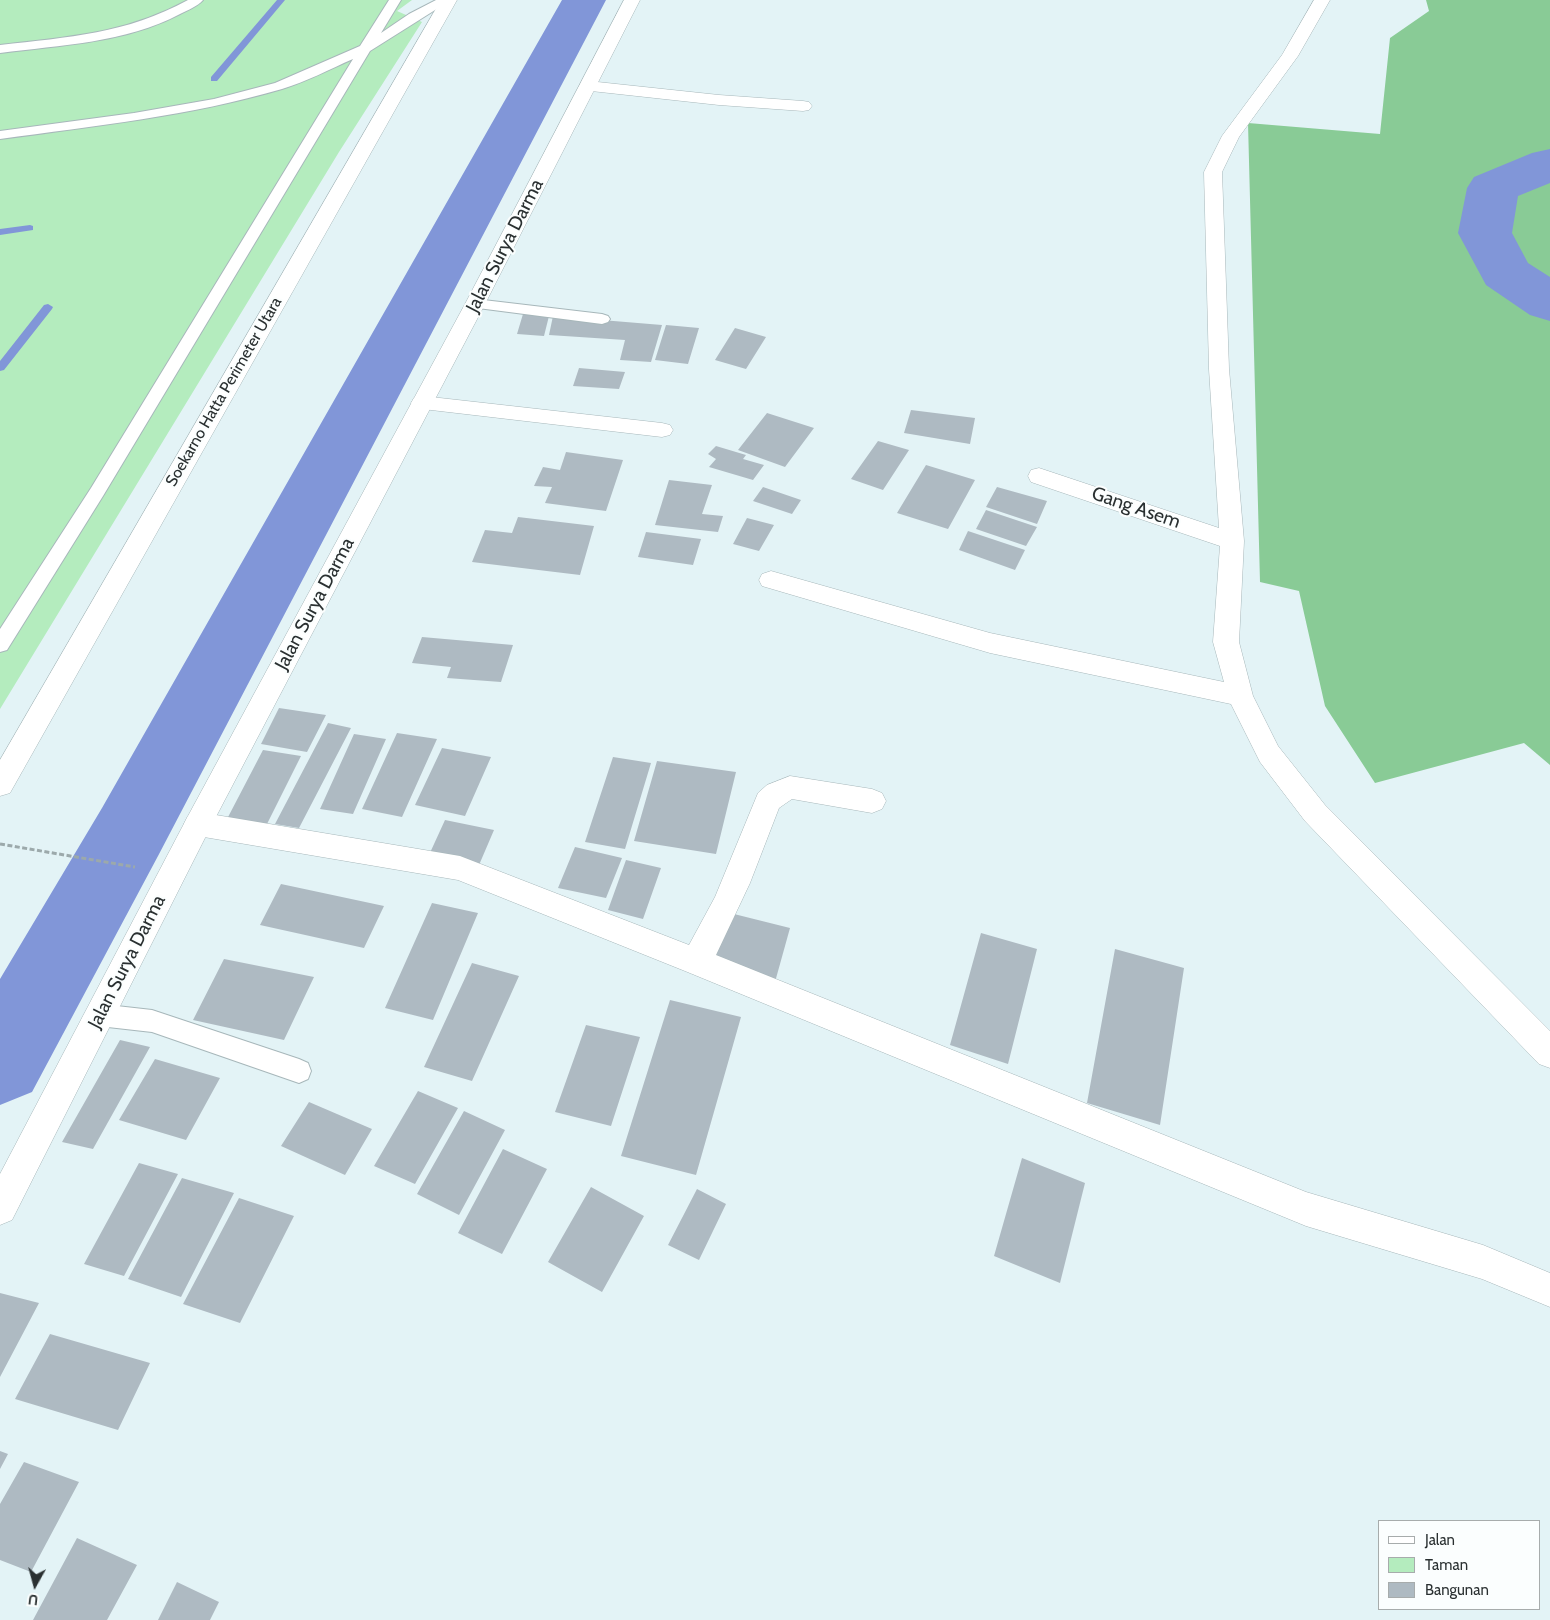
<!DOCTYPE html>
<html>
<head>
<meta charset="utf-8">
<style>
  body { margin:0 }
  #map { position:relative; width:1550px; height:1620px; overflow:hidden; background:#e3f3f6; font-family:Cabin,sans-serif }
  canvas { display:block }
  .legend { position:absolute; left:1378px; top:1520px; width:162px; height:90px; box-sizing:border-box; background:#fbfefe; border:1px solid #a7acac; margin:0; padding:6px 9px; list-style:none; font-size:15px; color:#2a3031 }
  .legend li { display:flex; align-items:center; gap:10px; height:25px }
  .legend b { width:25px; border:1px solid #a7acac }
  .north { position:absolute; left:10px; top:1560px; width:50px; height:50px; -webkit-text-stroke:4px #fbfefe; paint-order:stroke; rotate:187deg; font-size:14px; font-weight:700; line-height:20px; text-align:center; color:#2a3031 }
  .north::after { content:''; display:block; margin:auto; width:18px; height:22px; background:#2a3031; clip-path:polygon(50% 0,100% 100%,50% 72%,0 100%) }
</style>
</head>
<body>
<div id="map">
<canvas width="1550" height="1620"></canvas>
<ul class="legend">
<li><b style="height:6px;background:#fff"></b>Jalan</li>
<li><b style="height:14px;background:#b4ecbe"></b>Taman</li>
<li><b style="height:14px;background:#aebac2"></b>Bangunan</li>
</ul>
<div class="north">U</div>
</div>
<script>
const context = document.querySelector('canvas').getContext('2d');
context.lineJoin = 'round';
function paint(path, color) { context.fillStyle = color; context.fill(path, 'evenodd'); }
function strokePath(path, color, width, dash) { context.strokeStyle = color; context.lineWidth = width; context.lineCap = dash ? 'butt' : 'round'; context.setLineDash(dash || []); context.stroke(path); }
function write(font, color, halo, rows, align = 'center') {
  context.font = font + ' Cabin,sans-serif'; context.lineWidth = 4; context.setLineDash([]); context.textBaseline = 'middle'; context.strokeStyle = halo; context.fillStyle = color; for (const [text, x, y, turn = 0] of rows) {
    context.save(); context.translate(x, y); context.rotate((+turn || 0) * Math.PI / 180); context.textAlign = isNaN(turn) ? turn : align; if (halo) context.strokeText(text, 0, 0); context.fillText(text, 0, 0); context.restore();
  }
}
paint(new Path2D(`
  M0,0h412l-15,11 25,11 -83,130 -339,557z`), '#b4ecbe');
paint(new Path2D(`
  M1426,0h124v765l-26,-22 -149,40 -50,-77 -26,-115 -39,-9 -12,-459 132,11 10,-96 39,-27z`), '#89cb96');
paint(new Path2D(`
  M277,0h8l-68,81h-6v-4z
  M30,225l3,1v4l-33,5v-6z
  M48,304l5,3 -1,2 -48,61 -4,1v-10l44,-56z`), '#8196d8');
paint(new Path2D(`
  M562,0h44l-448,856 -126,236 -32,13v-126l102,-171z
  M1550,149v34l-32,13 -6,37 16,30 22,14v44l-20,-6 -44,-30 -28,-52 9,-45 7,-11 58,-24z`), '#8196d8');
paint(new Path2D(`
  M523,314l26,2 -5,20 -27,-2z
  M553,316l109,9 -11,37 -31,-2 5,-20 -76,-5z
  M666,325l33,3 -11,36 -33,-4z
  M735,328l31,9 -20,32 -31,-9z
  M579,368l46,4 -6,17 -46,-3z
  M911,410l64,8 -5,26 -66,-11z
  M767,413l47,15 -29,39 -47,-17z
  M878,441l31,9 -26,40 -32,-11z
  M716,446l30,9 -3,4 21,6 -11,15 -44,-13 7,-8 -8,-5z
  M566,452l57,8 -17,51 -61,-8 7,-16 -18,-1 9,-19 17,3z
  M926,465l49,15 -27,49 -51,-16z
  M669,480l43,5 -10,29 21,2 -5,16 -63,-7z
  M763,487l38,13 -9,14 -39,-13z
  M997,487l50,14 -10,23 -51,-17z
  M986,510l51,17 -11,19 -50,-17z
  M518,517l76,9 -14,49 -108,-13 13,-32 27,3z
  M747,518l27,7 -15,26 -26,-7z
  M968,531l57,19 -10,20 -56,-20z
  M646,532l55,7 -8,26 -55,-8z
  M422,637l91,8 -12,37 -54,-4 4,-11 -39,-4z
  M279,708l47,7 -19,37 -46,-8z
  M328,723l23,5 -52,100 -24,-4z
  M397,733l40,6 -35,78 -40,-8z
  M354,734l32,5 -33,75 -33,-5z
  M442,748l49,9 -26,59 -50,-11z
  M263,750l38,6 -35,70 -39,-7z
  M613,757l38,6 -26,86 -40,-7z
  M657,761l79,11 -20,82 -82,-13z
  M445,820l49,10 -15,35 -50,-10z
  M575,847l47,11 -16,40 -48,-10z
  M626,860l35,8 -18,51 -35,-9z
  M281,884l103,22 -20,42 -104,-23z
  M432,903l46,10 -45,107 -48,-12z
  M730,913l60,15 -15,54 -63,-16z
  M981,933l56,16 -29,115 -58,-19z
  M1115,949l69,19 -24,157 -73,-22z
  M224,959l90,18 -30,63 -91,-20z
  M472,963l47,13 -47,105 -48,-14z
  M670,1000l71,17 -45,158 -75,-19z
  M586,1025l54,12 -29,89 -56,-14z
  M120,1040l30,7 -57,102 -31,-7z
  M155,1059l65,19 -34,62 -67,-20z
  M418,1091l40,17 -43,76 -41,-18z
  M309,1102l63,27 -27,46 -64,-29z
  M464,1111l41,19 -46,85 -42,-21z
  M503,1149l44,20 -45,85 -44,-21z
  M1022,1158l63,25 -25,100 -66,-27z
  M139,1163l39,11 -54,102 -40,-12z
  M182,1178l52,15 -53,104 -53,-18z
  M591,1187l53,29 -42,76 -54,-30z
  M697,1189l29,15 -27,56 -31,-15z
  M239,1198l55,18 -54,107 -57,-19z
  M0,1293l39,10 -39,74z
  M50,1334l100,29 -32,67 -103,-31z
  M0,1451l8,3 -8,15z
  M24,1462l55,20 -48,90 -31,-12v-56z
  M77,1538l60,27 -30,55h-74z
  M177,1582l42,20 -9,18h-52z`), '#aebac2');
const service = new Path2D(`
  M188,0h15c-5,6 -15,10 -23,14 -55,29 -119,31 -180,39v-8c69,-8 126,-11 188,-45z
  M389,0h12l-20,33 28,-19 27,-14h15l-81,51 -267,445 -96,154 -7,2v-23l91,-141 262,-429c-23,10 -47,23 -71,30 -92,27 -187,37 -282,50v-8l134,-18 80,-14 61,-16 85,-37z
  M475,299l127,15 6,2 2,3 -2,3 -6,2 -132,-17 -3,-3 3,-3z
  M99,1004l53,6 147,49 9,4 3,8 -3,8 -9,4 -147,-51 -53,-6 -8,-3 -4,-8 4,-8z`);
const minor = new Path2D(`
  M1314,0h16l-32,56 -59,81 -17,35 7,197 15,172 -5,101 14,54 25,50 47,59 225,226v37l-11,-4 -234,-243 -45,-59 -29,-58 -241,-51 -228,-67 -3,-6 3,-6 9,-3 219,62 234,49 -11,-40 7,-96 -189,-64 -3,-6 3,-6 8,-2 180,60 -10,-159 -5,-197 18,-36 60,-81z
  M588,81l131,14 84,6 6,1 3,4 -3,4 -6,1 -84,-6 -137,-15 -2,-4 2,-4z
  M422,396l240,27 8,2 3,5 -3,5 -8,2 -248,-29 -3,-5 3,-5z
  M790,776l82,13 10,4 4,8 -4,8 -10,4 -80,-14 -13,9 -29,75 -34,72 590,237 177,53 67,28v34l-68,-28 -176,-53 -621,-255 -227,-91 -260,-44 -10,-4 -4,-8 4,-8 10,-4 262,44 229,89 26,-48 43,-104 9,-8z`);
const secondary = new Path2D(`
  M441,0h16l-447,793 -10,3v-36z`);
const primary = new Path2D(`
  M624,0h16l-155,304 -277,528 -196,388 -12,5v-51l188,-358 277,-512z`);
strokePath(service, '#a7b7ba', 2);
strokePath(minor, '#a7b7ba', 1);
strokePath(secondary, '#a7b7ba', 1);
strokePath(primary, '#a7b7ba', 1);
strokePath(new Path2D(`
  M0,844l135,23`), '#9ca9ab', 3, [5, 2.5]);
paint(service, '#fff');
paint(minor, '#fff');
paint(secondary, '#fff');
paint(primary, '#fff');
write('16px', '#2a3031', '#fbfefe', [
  ["Soekarno Hatta Perimeter Utara",224,392,-60]
]);
write('19px', '#2a3031', '#fbfefe', [
  ["Jalan Surya Darma",505,246,-63],
  ["Gang Asem",1136,508,19],
  ["Jalan Surya Darma",315,604,-62],
  ["Jalan Surya Darma",127,962,-63]
]);
</script>
</body>
</html>
